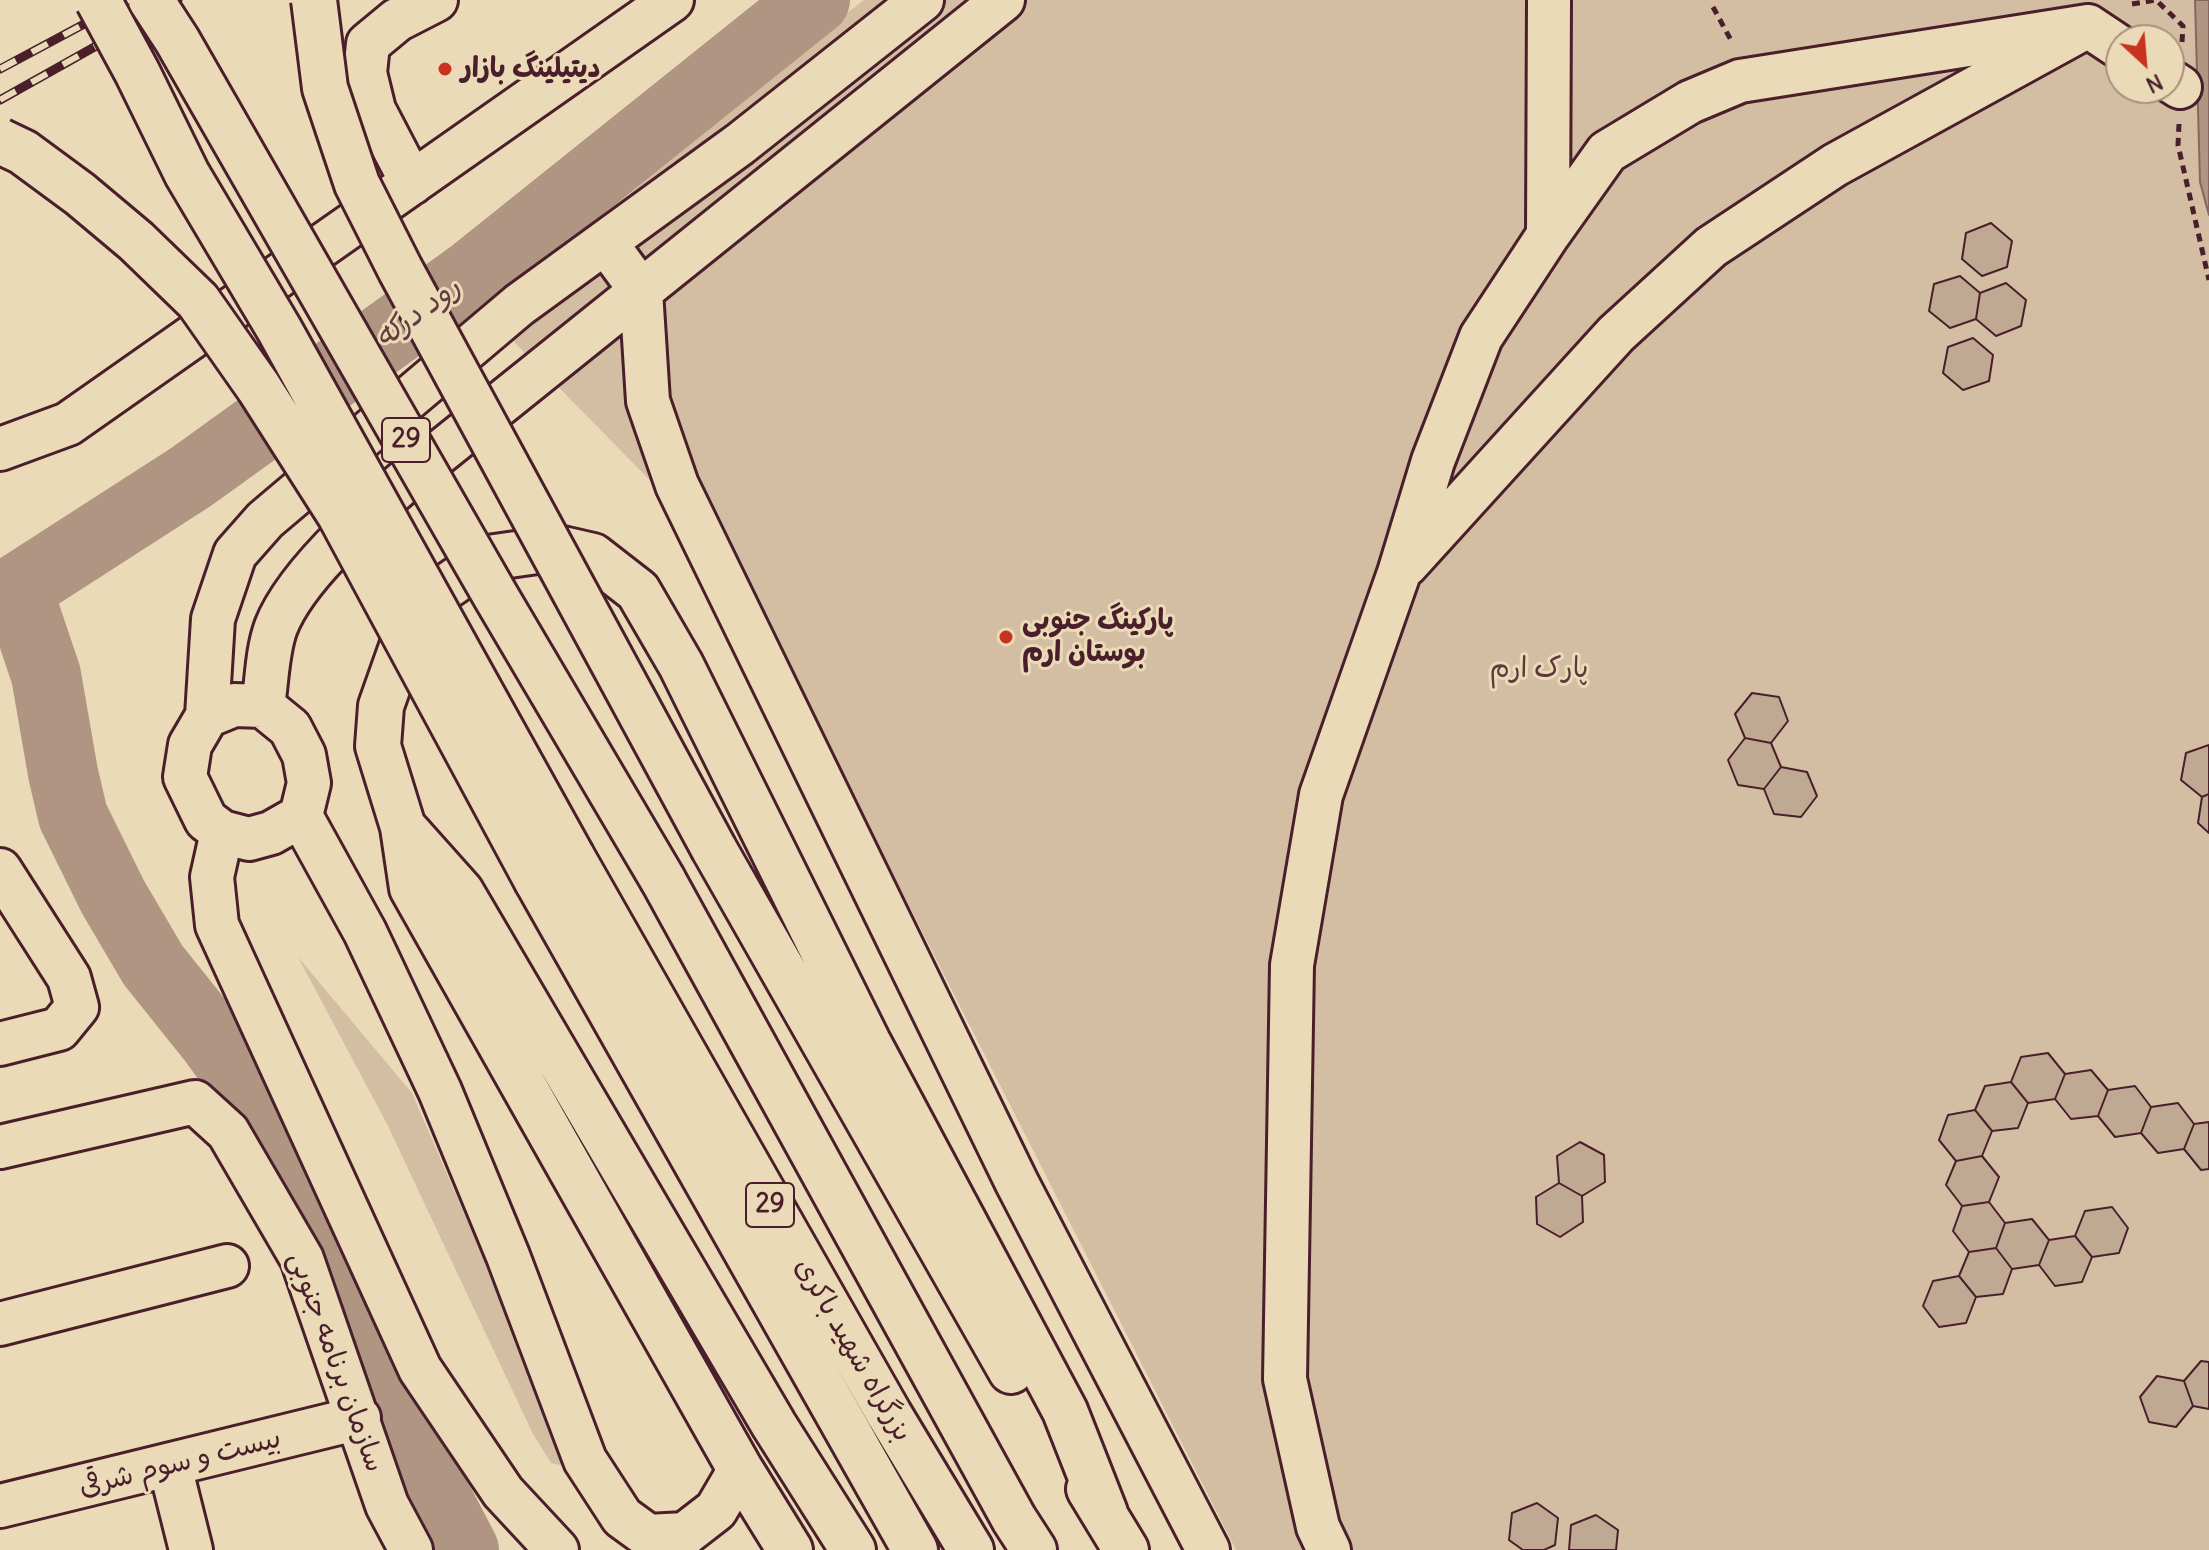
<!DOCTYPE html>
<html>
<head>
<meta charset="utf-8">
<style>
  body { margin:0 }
  #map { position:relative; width:2209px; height:1550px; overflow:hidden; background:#ebdab7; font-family:Delius,sans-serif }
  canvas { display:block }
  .north { position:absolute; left:2105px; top:24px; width:80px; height:80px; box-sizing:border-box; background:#ebdab7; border:2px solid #ab8f7f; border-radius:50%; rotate:154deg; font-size:22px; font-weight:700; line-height:32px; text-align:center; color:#4a1f2b }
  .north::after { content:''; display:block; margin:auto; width:28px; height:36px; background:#c8321e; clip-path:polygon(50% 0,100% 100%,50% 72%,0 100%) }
</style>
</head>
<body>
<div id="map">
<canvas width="2209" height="1550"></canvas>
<div class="north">N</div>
</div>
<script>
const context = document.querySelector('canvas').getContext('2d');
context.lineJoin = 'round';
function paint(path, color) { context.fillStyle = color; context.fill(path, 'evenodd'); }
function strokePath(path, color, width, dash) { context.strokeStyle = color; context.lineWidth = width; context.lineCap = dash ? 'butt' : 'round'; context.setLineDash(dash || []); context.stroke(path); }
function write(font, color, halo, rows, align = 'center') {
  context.font = font + ' Delius,"Playpen Sans Arabic",sans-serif'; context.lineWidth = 6; context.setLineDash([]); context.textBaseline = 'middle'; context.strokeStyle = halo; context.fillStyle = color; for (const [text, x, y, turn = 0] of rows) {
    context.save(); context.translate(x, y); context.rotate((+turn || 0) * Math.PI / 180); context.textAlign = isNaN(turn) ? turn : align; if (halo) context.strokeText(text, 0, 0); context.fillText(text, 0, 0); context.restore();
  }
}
paint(new Path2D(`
  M864,0h1345v1550h-973l-497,-979 -266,-271zM2121,40h48v48h-48z
  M298,957l114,136 162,375 -23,-5 -18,-29 -146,-310z`), '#d3bea3');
const water = new Path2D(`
  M2195,0h14v215l-9,-33z`);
paint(water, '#b09583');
strokePath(water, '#876660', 2);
strokePath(new Path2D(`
  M17,589l29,86 17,98 10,43 40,81 40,68 60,75 70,96 35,68 25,64 21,70 34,86 66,126
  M0,597l17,-8 174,-112 279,-201 345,-276`), '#b09583', 70);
const building = new Path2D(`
  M1991,223l21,18 -5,26 -25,9 -20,-17 4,-26z
  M1960,276l20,17 -4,26 -26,9 -21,-17 5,-27z
  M2006,283l20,17 -5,26 -25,10 -20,-17 4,-26z
  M1973,338l20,17 -4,26 -26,9 -20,-17 5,-26z
  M1752,693l27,4 9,24 -17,22 -26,-5 -10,-24z
  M1745,738l26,5 10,24 -17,22 -26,-4 -10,-25z
  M2209,745v49l-7,3 -21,-17 5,-27z
  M1781,767l26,5 10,24 -16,21 -27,-3 -10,-25z
  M2209,794v39l-11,-10 4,-26z
  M2048,1053l17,21 -10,25 -27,4 -17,-21 10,-25z
  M2091,1070l17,20 -10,26 -27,3 -16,-20 10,-25z
  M2011,1082l17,21 -10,25 -26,3 -17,-21 10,-24z
  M2135,1086l16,21 -10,26 -26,4 -17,-21 10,-26z
  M2178,1103l16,21 -10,25 -26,4 -17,-20 10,-26z
  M1975,1110l17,21 -10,25 -26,5 -17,-21 9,-25z
  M2209,1122v47l-8,1 -17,-21 10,-25z
  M1580,1142l24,13 1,27 -23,14 -23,-13 -2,-27z
  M1982,1156l17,21 -10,25 -27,4 -16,-21 10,-24z
  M1559,1183l23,13 1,26 -23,15 -23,-13 -1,-27z
  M1989,1202l16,21 -9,25 -27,4 -16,-21 9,-25z
  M2112,1207l16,21 -9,25 -27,4 -17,-21 10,-25z
  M2032,1219l17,21 -10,25 -27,4 -16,-21 9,-25z
  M2075,1236l17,21 -10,25 -27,4 -16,-21 10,-25z
  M1996,1248l16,21 -9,25 -27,3 -17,-21 10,-24z
  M1959,1276l17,21 -10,26 -27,4 -16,-21 10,-25z
  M2201,1361l8,1v47l-16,-3 -9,-25z
  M2157,1376l27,5 9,25 -17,21 -27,-5 -9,-25z
  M1537,1503l21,15 -3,27 -11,5h-21l-14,-10 3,-27z
  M1596,1515l22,15 -2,20h-47l2,-25z`);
paint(building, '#c0a992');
strokePath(building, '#4a1f2b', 2);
const minor = new Path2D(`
  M2169,80l11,7
  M412,183l-38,-73 -9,-37 3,-29 29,-24 39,-20
  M1548,235l59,-83 83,-50 50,-21 348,-55 33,22
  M606,243l35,48 7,110 29,84 340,698 191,367
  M0,449l68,-25 604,-424
  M1406,565l210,-231 95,-87 124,-82 253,-139
  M234,705l29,1 27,22 14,27 5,28 -8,33 -30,17 -22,6 -27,-7 -16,-12 -21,-43 5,-32 17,-29z
  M263,706c4,-25 4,-55 13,-79 22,-57 110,-131 158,-170l569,-457
  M207,716l6,-97 22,-65 30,-34 254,-215 221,-161 182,-144
  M301,816l64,116 75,159 68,165 77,204 37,57 26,19 37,-2 31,-24 24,-41
  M222,832l-10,45 5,48 203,444 83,123 54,58
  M0,870l69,108 8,29 -18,22 -59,15
  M0,1147l195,-45 33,30 74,127 85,246 24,45
  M0,1324l227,-58
  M170,1466l21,84
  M0,1506l359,-88
  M1329,1550l-11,-23 -33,-148 7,-414 29,-170 78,-222 34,-112 48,-124 67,-102 1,-235`);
const highway = new Path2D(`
  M403,827l9,61 328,581 50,81
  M714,849l297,522
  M572,857l317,557 82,136
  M663,880l351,639 20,31
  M537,881l378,669
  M1089,1489l37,61
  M853,1550l-79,-125 -313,-533 -58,-65 -25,-81 3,-40 23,-65 29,-45 55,-38 70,-10 35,8 45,35 43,74 187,377 197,369 40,102`);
strokePath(minor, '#4a1f2b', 48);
strokePath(highway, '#4a1f2b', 50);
strokePath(new Path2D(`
  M2132,4l24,-4 27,26 -1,16
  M1713,7l19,35
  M2179,124l-1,21 31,135`), '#4a1f2b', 5, [8, 6]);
strokePath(minor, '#ebdab7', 42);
strokePath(highway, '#ebdab7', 44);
const rail = new Path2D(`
  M0,69l129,-69
  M0,100l178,-100`);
strokePath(rail, '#4a1f2b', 9);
strokePath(rail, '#ebdab7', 6, [18]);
const highwayBridge = new Path2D(`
  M98,0l39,72 50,102 92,155 293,528
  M151,0l26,40 318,555 168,285
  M314,0l11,88 32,96 43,85 314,580
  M0,141l23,11 57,42 56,47 62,60 61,87 81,127 197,366`);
strokePath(highwayBridge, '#4a1f2b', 50, []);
strokePath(highwayBridge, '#ebdab7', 44);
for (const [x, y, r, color] of [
  [445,69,8,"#c8321e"],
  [1006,637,8,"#c8321e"]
]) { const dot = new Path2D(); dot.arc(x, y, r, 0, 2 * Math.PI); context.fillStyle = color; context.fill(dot); strokePath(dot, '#ebdab7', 3); }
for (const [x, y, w] of [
  [406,440,48],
  [770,1205,48]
]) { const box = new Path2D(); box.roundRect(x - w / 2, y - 22, w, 44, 6); context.fillStyle = '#ebdab7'; context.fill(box); strokePath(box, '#4a1f2b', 2); }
write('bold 26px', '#4a1f2b', null, [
  ["29",406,440],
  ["29",770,1205]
]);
write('bold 28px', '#4a1f2b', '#ebdab7', [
  ["دیتیلینگ بازار",461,69],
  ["پارکینگ جنوبی",1022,621],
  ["بوستان ارم",1022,653]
], 'left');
write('28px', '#5f373d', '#ebdab7', [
  ["پارک ارم",1539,669]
]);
write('28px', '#4a1f2b', '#ebdab7', [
  ["بزرگراه شهید باکری",853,1350,60],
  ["سازمان برنامه جنوبی",336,1362,70],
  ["بیست و سوم شرقی",180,1463,-14]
]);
write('italic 30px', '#643c41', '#ebdab7', [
  ["رود درکه",418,313,-36]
]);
</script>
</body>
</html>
